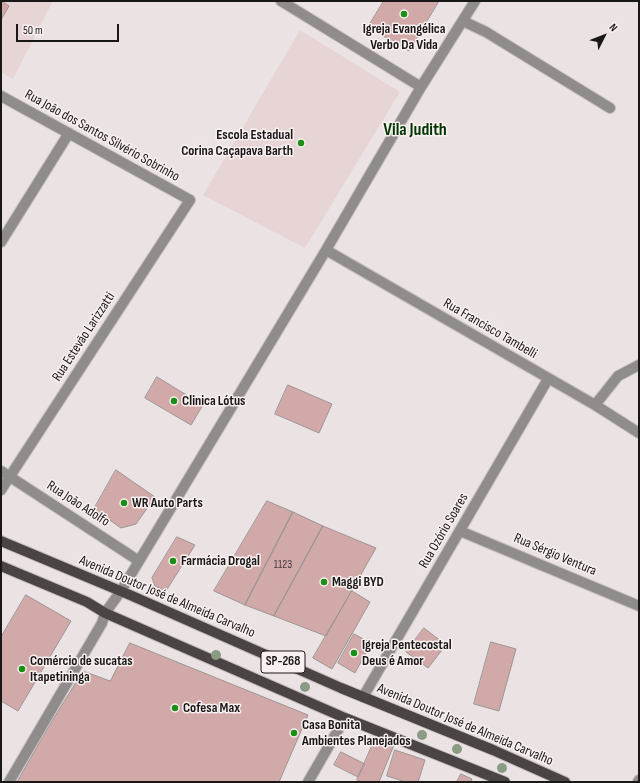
<!DOCTYPE html>
<html>
<head>
<meta charset="utf-8">
<style>
  body { margin:0 }
  #map { position:relative; width:640px; height:783px; overflow:hidden; background:#ebe3e3; font-family:"Sofia Sans Condensed",sans-serif }
  canvas { display:block }
  .frame { position:absolute; inset:0; border:2px solid #1a1717; pointer-events:none }
  .north { position:absolute; left:584px; top:16px; width:40px; height:40px; -webkit-text-stroke:3px #f9f0f0; paint-order:stroke; rotate:48deg; font-size:11px; font-weight:700; line-height:16px; text-align:center; color:#1a1717 }
  .north::after { content:''; display:block; margin:auto; width:14px; height:18px; background:#1a1717; clip-path:polygon(50% 0,100% 100%,50% 72%,0 100%) }
  .scale { position:absolute; left:16px; top:24px; width:103px; height:18px; box-sizing:border-box; border:2px solid #1a1717; border-top:0; padding-left:5px; font-size:12px; line-height:14px; white-space:nowrap; color:#1a1717; -webkit-text-stroke:3px #f9f0f0; paint-order:stroke }
</style>
</head>
<body>
<div id="map">
<canvas width="640" height="783"></canvas>
<div class="frame"></div>
<div class="north">N</div>
<div class="scale">50 m</div>
</div>
<script>
const context = document.querySelector('canvas').getContext('2d');
context.lineJoin = 'round';
function paint(path, color) { context.fillStyle = color; context.fill(path, 'evenodd'); }
function strokePath(path, color, width, dash) { context.strokeStyle = color; context.lineWidth = width; context.lineCap = dash ? 'butt' : 'round'; context.setLineDash(dash || []); context.stroke(path); }
function write(font, color, halo, rows, align = 'center') {
  context.font = font + ' "Sofia Sans Condensed",sans-serif'; context.lineWidth = 3; context.setLineDash([]); context.textBaseline = 'middle'; context.strokeStyle = halo; context.fillStyle = color; for (const [text, x, y, turn = 0] of rows) {
    context.save(); context.translate(x, y); context.rotate((+turn || 0) * Math.PI / 180); context.textAlign = isNaN(turn) ? turn : align; if (halo) context.strokeText(text, 0, 0); context.fillText(text, 0, 0); context.restore();
  }
}
paint(new Path2D(`
  M1,1h52l-40,78 -12,-7z
  M300,30l100,62 -95,156 -102,-53z`), '#e6d5d4');
const building = new Path2D(`
  M1,1l8,5 -8,14z
  M384,1h55l-30,50 -41,-24z
  M157,377l46,28 -12,20 -46,-27z
  M288,385l44,19 -13,29 -44,-19z
  M116,470l39,27 -19,27 -15,4 -27,-19z
  M267,501l26,11 -48,93 -31,-14z
  M293,512l30,14 -49,90 -29,-11z
  M323,526l53,22 -50,88 -52,-20z
  M177,537l18,8 -29,46 -11,-5 -3,-8z
  M352,591l18,11 -38,67 -19,-11z
  M26,595l45,26 -53,90 -17,-10v-64z
  M424,628l22,17 -18,23 -22,-16z
  M354,634l17,9 -16,30 -17,-10z
  M491,642l25,7 -17,62 -25,-7z
  M130,643l178,72 -29,67h-262l30,-53 36,-58 27,10z
  M376,737l18,8 -15,37h-17l-5,-2z
  M395,750l30,10 -7,22h-12l-19,-6z
  M341,752l24,12 -7,13 -24,-12z
  M461,774l11,5 -1,3h-14z`);
paint(building, '#d1a9a8');
strokePath(building, '#9c9594', 1);
const minor = new Path2D(`
  M281,1l140,86
  M463,21l23,11 124,76
  M1,96l189,104 -189,290
  M1,242l68,-109
  M326,250l269,155 44,28
  M595,405l23,-29 21,-11
  M1,471l138,90
  M460,531l179,75
  M363,697l185,-318
  M9,782l93,-159 3,-10 16,-22 205,-341 95,-163 54,-86
  M308,782l37,-64
  M638,782l1,-2`);
const major = new Path2D(`
  M1,541l129,54 211,93 152,62 72,32
  M1,566l86,36 18,11 240,105 160,64`);
strokePath(minor, '#c5bebe', 12);
strokePath(major, '#c5bebe', 12);
strokePath(minor, '#8f8c8b', 10);
strokePath(major, '#4a4444', 10);
context.fillStyle = '#8a9b85';
for (const [x, y] of [
  [216,655],
  [305,687],
  [422,735],
  [457,749],
  [502,768]
]) { context.beginPath(); context.arc(x, y, 5, 0, 2 * Math.PI); context.fill(); }
for (const [x, y, r, color] of [
  [404,14,4,"#1a8e17"],
  [301,143,4,"#1a8e17"],
  [174,401,4,"#1a8e17"],
  [124,503,4,"#1a8e17"],
  [173,561,4,"#1a8e17"],
  [324,582,4,"#1a8e17"],
  [354,653,4,"#1a8e17"],
  [22,669,4,"#1a8e17"],
  [175,708,4,"#1a8e17"],
  [294,733,4,"#1a8e17"]
]) { const dot = new Path2D(); dot.arc(x, y, r, 0, 2 * Math.PI); context.fillStyle = color; context.fill(dot); strokePath(dot, '#f9f0f0', 1.5); }
write('12px', '#483c3b', null, [
  ["1123",283,565]
]);
for (const [x, y, w] of [
  [283,662,44]
]) { const box = new Path2D(); box.roundRect(x - w / 2, y - 11, w, 22, 3); context.fillStyle = '#f9f0f0'; context.fill(box); strokePath(box, '#1a1717', 1); }
write('bold 13px', '#1a1717', null, [
  ["SP-268",283,662]
]);
write('bold 14px', '#1a1717', '#f9f0f0', [
  ["Igreja Evangélica",404,29,"center"],
  ["Verbo Da Vida",404,45,"center"],
  ["Escola Estadual",293,135,"right"],
  ["Corina Caçapava Barth",293,151,"right"],
  ["Clinica Lótus",182,401],
  ["WR Auto Parts",132,503],
  ["Farmácia Drogal",181,561],
  ["Maggi BYD",332,582],
  ["Igreja Pentecostal",362,645],
  ["Deus é Amor",362,661],
  ["Comércio de sucatas",30,661],
  ["Itapetininga",30,677],
  ["Cofesa Max",183,708],
  ["Casa Bonita",302,725],
  ["Ambientes Planejados",302,741]
], 'left');
write('14px', '#1a1717', '#f9f0f0', [
  ["Rua João dos Santos Silvério Sobrinho",102,136,29],
  ["Rua Francisco Tambelli",490,329,30],
  ["Rua Estevão Larizzatti",84,337,-57],
  ["Rua João Adolfo",78,504,33],
  ["Rua Ozório Soares",444,531,-60],
  ["Rua Sérgio Ventura",555,555,23],
  ["Avenida Doutor José de Almeida Carvalho",167,597,23],
  ["Avenida Doutor José de Almeida Carvalho",465,725,23]
]);
write('bold 18px', '#003400', '#f9f0f0', [
  ["Vila Judith",415,130]
]);
</script>
</body>
</html>
